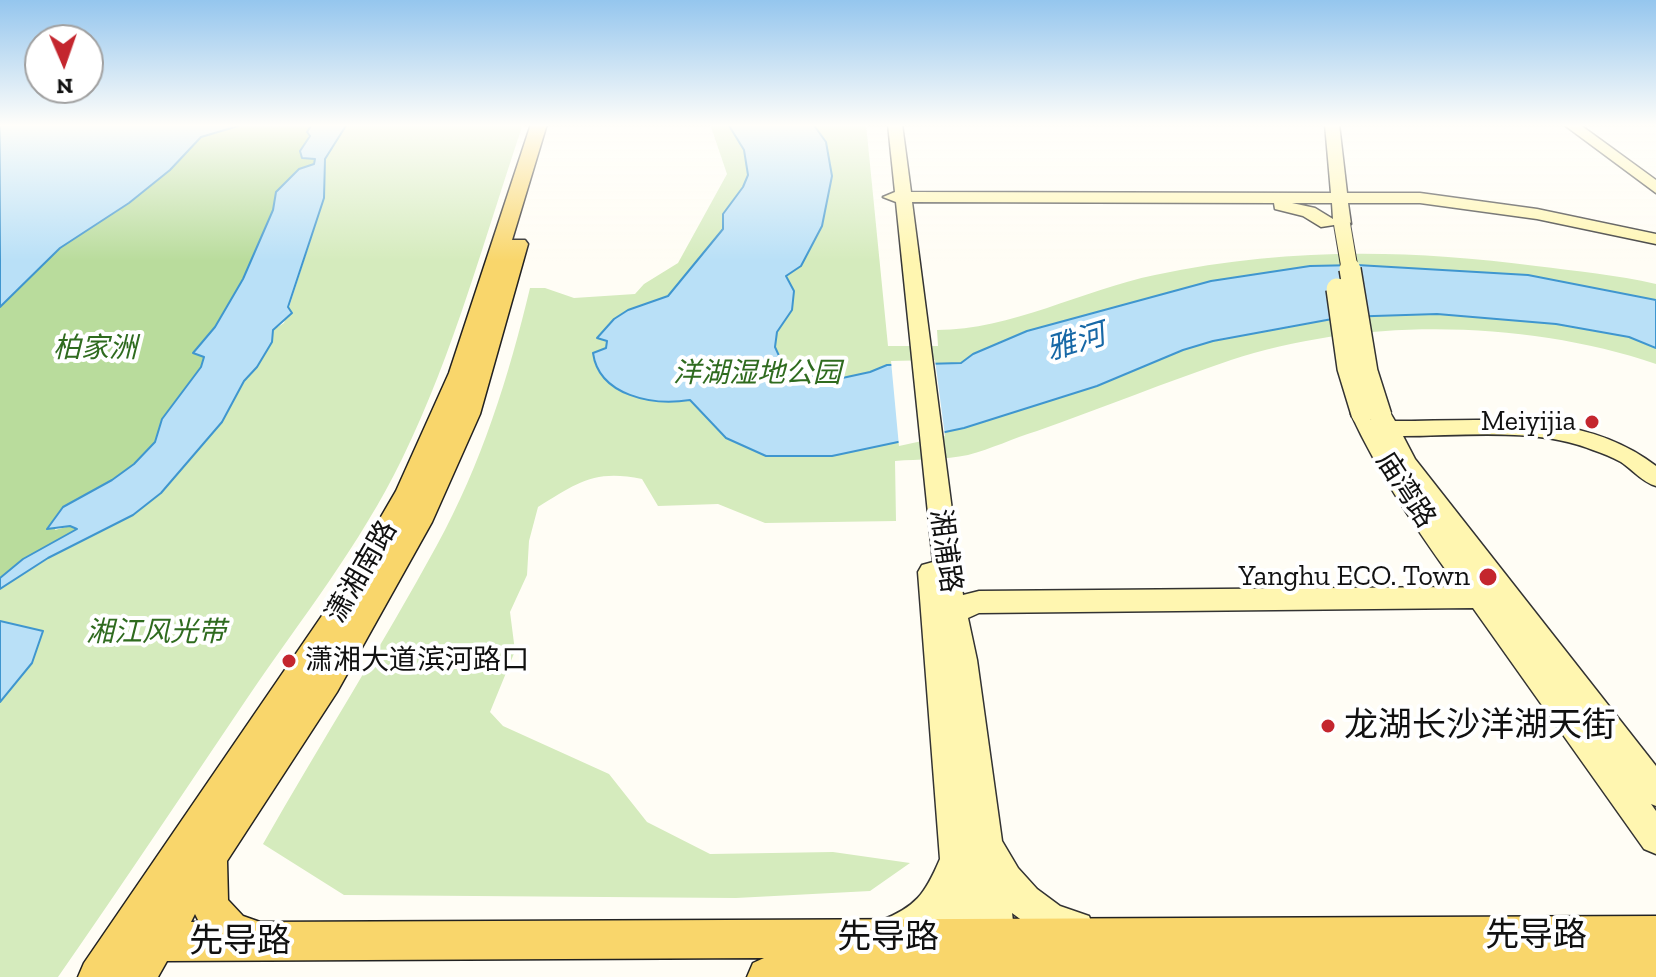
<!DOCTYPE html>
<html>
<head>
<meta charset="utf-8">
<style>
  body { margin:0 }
  #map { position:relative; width:1656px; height:977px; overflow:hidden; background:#fffdf5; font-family:"Zilla Slab",serif }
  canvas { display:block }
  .north { position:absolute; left:24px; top:24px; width:80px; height:80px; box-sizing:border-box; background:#fff; border:2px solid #a0a0a0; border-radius:50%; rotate:178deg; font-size:22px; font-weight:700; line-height:32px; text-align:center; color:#111 }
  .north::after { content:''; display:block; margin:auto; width:28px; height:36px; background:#c4262e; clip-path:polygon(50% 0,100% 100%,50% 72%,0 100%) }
</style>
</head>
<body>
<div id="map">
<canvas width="1656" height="977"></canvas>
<div class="north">N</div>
</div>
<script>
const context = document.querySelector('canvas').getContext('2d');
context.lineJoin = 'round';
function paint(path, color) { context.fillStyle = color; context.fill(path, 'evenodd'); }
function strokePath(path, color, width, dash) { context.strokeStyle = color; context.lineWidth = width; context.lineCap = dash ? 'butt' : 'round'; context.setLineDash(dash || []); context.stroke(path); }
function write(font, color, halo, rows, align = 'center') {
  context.font = font + ' "Zilla Slab","Noto Sans SC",serif'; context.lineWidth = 8; context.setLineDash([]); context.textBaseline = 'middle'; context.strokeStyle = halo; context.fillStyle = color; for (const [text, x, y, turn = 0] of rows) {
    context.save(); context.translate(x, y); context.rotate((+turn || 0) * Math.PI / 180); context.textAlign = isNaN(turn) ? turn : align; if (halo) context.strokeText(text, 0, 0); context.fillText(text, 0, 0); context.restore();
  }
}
paint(new Path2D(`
  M347,124h176c-38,112 -69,229 -121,335 -42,86 -100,159 -154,238 -63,93 -125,187 -190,280h-58v-275l32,-39 11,-32 -43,-10v-32l49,-31 84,-43 89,-93 22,-41 13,-14 15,-25 1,-12 11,-7 40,-125 1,-39z
  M710,124h156l22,222h50l-1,-16c74,0 145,-40 218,-55 130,-27 249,-26 381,-9 40,5 81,9 120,18v80c-130,-44 -294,-47 -425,-4 -65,22 -129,48 -194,71 -23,7 -46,18 -69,24 -23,5 -49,4 -73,6l1,60 -131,2 -47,-19 -60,2 -16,-27c-48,-10 -65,4 -104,28l-9,34 -2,34 -17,37 5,39 -25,61 13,14 106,48 38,48 63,32 123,-2 77,11 -40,28 -134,7 -392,-3 -81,-51c57,-100 119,-198 174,-299 44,-80 72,-169 93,-257h15l29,10 61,-4 9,-10 34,-21 49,-89z`), '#d5ebbd');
paint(new Path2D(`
  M245,124h67l-9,33 12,2 -2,5 -14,5 -23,23 -2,18 -31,69 -28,48 -21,26 10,4 -3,10 -39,52 -7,23 -21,22 -22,16 -49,27 -8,23 15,-4 8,2 -5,5 -50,26 -23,19v-271l60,-59 69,-45 41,-33 31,-33z`), '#b9dc9c');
const water = new Path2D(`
  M0,124h245l-44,13 -31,33 -41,33 -69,45 -60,59z
  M312,124h35l-22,35 -1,39 -36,109 4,6 -19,17 -1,12 -15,25 -13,14 -22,41 -61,71 -28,22 -85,43 -48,31v-11l23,-19 54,-30 -7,-3 -23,3 16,-22 49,-27 22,-16 21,-22 7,-23 39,-52 3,-10 -11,-4 22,-26 28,-48 30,-69 3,-18 23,-23 15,-5 1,-5 -13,-1 -2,-7 10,-15 -3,-4z
  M728,124h85l13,18 6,34 -10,50 -21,40 -15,10 8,15 -2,19 -15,22 -2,15 5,11 16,15 37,7 37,-8 17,-7 74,-2 12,-9 54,-23 184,-50 99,-15 47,-1 171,10 128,25v48l-27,-11 -73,-13 -119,-10 -94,3 -130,24 -30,9 -86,36 -133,42 -132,28h-66l-40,-18 -36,-38c-37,6 -91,-4 -97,-47l13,-5 1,-7 -10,-3 17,-19 14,-9 40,-14 55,-67v-15l20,-27 5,-12 -4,-25z
  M0,621l43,10 -11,32 -32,39z`);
paint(water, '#b9e0f7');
strokePath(water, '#3f96cf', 2);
paint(new Path2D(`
  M935,360l10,76 -46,10 -8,-85z`), '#fffdf5');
const secondary = new Path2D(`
  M888,124h14l9,68 420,1 -6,-69h14l8,69h73l117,16 119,25v10l-119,-25 -117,-16h-72l3,21 -9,5 -8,-4 -13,2 -18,-11 -28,-7 -1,-6 -362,-1 51,393 16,-4 479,-4c-40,-56 -78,-110 -107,-173l3,-5 8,-2 10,6 9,-4 8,2 6,10c87,0 188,-12 261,45v20c-14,-4 -23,-16 -35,-24 -9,-5 -19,-9 -28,-12 -58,-23 -129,-14 -190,-14l12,23 241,307v40l-5,-2 5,7v43l-12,-5 -171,-241 -494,5 -11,5 9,42 25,181 16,27 19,21 23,17 29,10 5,13 -5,13 -13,5 -41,-17 -23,-17 8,64h-71l-5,-55 -17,14 -34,16 -13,-5 -5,-13 5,-13c36,-14 45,-27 60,-62l-22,-287 4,-7 11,-3 -37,-360 -13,-5 12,-5zM1292,203h40l1,16 -18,-11z
  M1563,124h16l77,56v13z`);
const primary = new Path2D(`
  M531,124h16l-35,116h13l3,4 -48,170 -48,108 -95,170 -110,169 1,39 15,16 17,6 1396,-6v61h-909l6,-14 11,-5 -597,3 -9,16h-80l6,-14 248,-362 64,-110 53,-118zM195,914l4,8h-8z`);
strokePath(secondary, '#333', 3);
strokePath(primary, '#222', 3);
paint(secondary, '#fff6b0');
paint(primary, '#f9d66b');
const secondaryBridgeFar1 = new Path2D(`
  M1342,224l8,47`);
const secondaryBridge = new Path2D(`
  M1350,269l17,103 14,44
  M1337,289l11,79 14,46`);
strokePath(secondaryBridgeFar1, '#333', 18, []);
strokePath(secondaryBridge, '#333', 24, []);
strokePath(secondaryBridgeFar1, '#fff6b0', 16);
strokePath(secondaryBridge, '#fff6b0', 21);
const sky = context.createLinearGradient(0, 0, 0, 261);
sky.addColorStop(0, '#95c6ee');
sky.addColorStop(0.48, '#fffefa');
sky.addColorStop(1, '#fffefa00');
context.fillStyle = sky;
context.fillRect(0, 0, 1656, 261);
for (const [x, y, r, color] of [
  [1592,422,8,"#c4262e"],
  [1488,577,10,"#c4262e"],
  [289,661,8,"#c4262e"],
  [1328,726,8,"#c4262e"]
]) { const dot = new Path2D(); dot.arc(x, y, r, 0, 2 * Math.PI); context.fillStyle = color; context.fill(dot); strokePath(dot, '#fff', 3); }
write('italic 28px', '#2f6b1f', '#fff', [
  ["柏家洲",95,349],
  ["洋湖湿地公园",757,374],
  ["湘江风光带",156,633]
]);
write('28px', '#111', '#fff', [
  ["Meiyijia",1576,422],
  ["Yanghu ECO. Town",1470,577],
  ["潇湘大道滨河路口",305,661,"left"]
], 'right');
write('28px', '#111', '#fff', [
  ["庙湾路",1405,490,57],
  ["湘浦路",945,551,82],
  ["潇湘南路",362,572,-60]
]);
write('italic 30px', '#1768a6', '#fff', [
  ["雅河",1076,343,-17]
]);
write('34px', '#111', '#fff', [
  ["龙湖长沙洋湖天街",1344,726]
], 'left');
write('34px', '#111', '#fff', [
  ["先导路",1536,936],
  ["先导路",888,938],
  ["先导路",240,942]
]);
</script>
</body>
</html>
